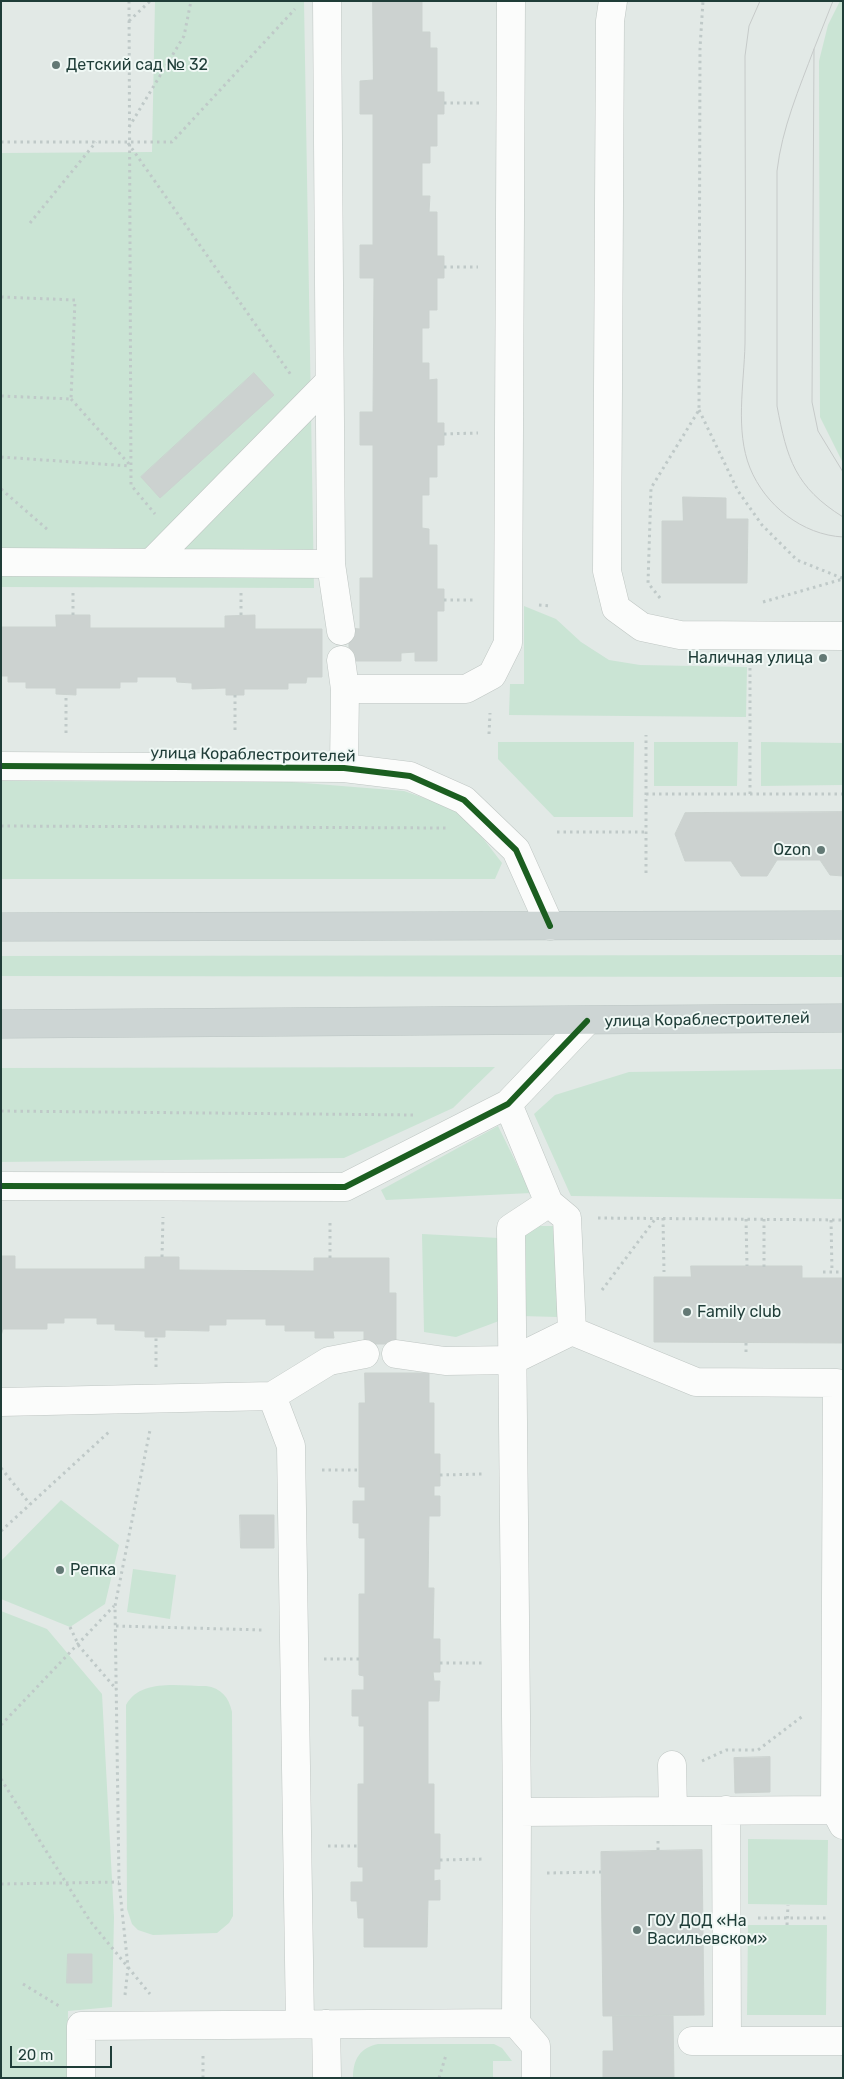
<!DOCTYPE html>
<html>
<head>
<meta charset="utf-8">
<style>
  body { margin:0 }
  #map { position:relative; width:844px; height:2079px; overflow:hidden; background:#e2e9e6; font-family:Rubik,sans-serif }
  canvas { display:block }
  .frame { position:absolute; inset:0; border:2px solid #1f3d38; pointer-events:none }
  .scale { position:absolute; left:10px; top:2046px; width:102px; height:22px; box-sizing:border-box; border:2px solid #1f3d38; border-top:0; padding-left:6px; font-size:15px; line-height:18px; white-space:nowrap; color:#1f3d38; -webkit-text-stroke:4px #f0f8f5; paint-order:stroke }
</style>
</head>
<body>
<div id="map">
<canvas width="844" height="2079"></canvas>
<div class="frame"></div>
<div class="scale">20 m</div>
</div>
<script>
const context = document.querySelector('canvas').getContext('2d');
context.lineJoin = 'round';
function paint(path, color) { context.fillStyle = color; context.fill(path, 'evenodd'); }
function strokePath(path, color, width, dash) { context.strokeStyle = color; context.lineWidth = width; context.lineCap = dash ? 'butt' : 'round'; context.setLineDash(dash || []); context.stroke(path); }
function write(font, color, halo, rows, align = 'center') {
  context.font = font + ' Rubik,sans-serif'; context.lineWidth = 4; context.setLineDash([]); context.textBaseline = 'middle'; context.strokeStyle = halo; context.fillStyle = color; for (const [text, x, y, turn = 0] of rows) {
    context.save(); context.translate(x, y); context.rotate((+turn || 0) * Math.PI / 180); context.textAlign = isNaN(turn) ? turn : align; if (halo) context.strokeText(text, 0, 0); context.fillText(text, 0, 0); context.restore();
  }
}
paint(new Path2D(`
  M155,1h149l10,587 -313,-1v-434l151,-1z
  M840,1h3v462l-23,-46 -1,-356 9,-36z
  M524,606l32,13 25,23 28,18 31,5 107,2 -1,50 -237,-2 1,-31h14z
  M498,742h136l-1,75h-79l-56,-58z
  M654,742h84l-1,44h-83z
  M761,742l82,1v42l-82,1z
  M1,781l291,1 112,9 58,20 40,52 -7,16h-494z
  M843,955v22l-842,-1v-20z
  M495,1067l-42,41 -109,50 -343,4v-94z
  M843,1069v130l-272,-3 -37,-82 21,-19 74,-23z
  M498,1126l33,67 -145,7 -5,-10z
  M535,1226h24l-2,91 -36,-1 -1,-86z
  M422,1234l77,4v83l-43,16 -32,-5z
  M61,1500l58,45 -14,59 -35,23 -69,-28v-38z
  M133,1569l43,6 -6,44 -43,-7z
  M1,1611l46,18 55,65 12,223 -2,90 -44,4 -1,67h-66z
  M206,1686c15,2 23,11 26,26l1,204 -4,7 -12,10 -64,2 -15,-5 -6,-6 -5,-15 -1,-204c14,-27 54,-19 80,-19z
  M748,1839l80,1 -1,65 -79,-1z
  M748,1925h79l-1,90h-79z
  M378,2044h116l8,4 10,13h-19v17h-140c0,-19 7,-30 25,-34z`), '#cae4d4');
const building = new Path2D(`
  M373,1h49v31h8v16h7v44h7v22h-7v32h-7v17h-8v33h8l-1,16h8v44h7v22h-7v32h-8v18h-7v35h7v17l8,-1v44h7v22h-7v32h-8v18h-7v33l7,1v16h8v44h7v22h-7v50h-22v-9l-14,1v8h-52v-33l11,1v-51h13v-133h-13v-33h13l1,-134h-14v-33h13v-131h-13v-33l13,-1z
  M254,373l20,22 -114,103 -19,-21z
  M683,497l43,1v21h22l-1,64h-85v-62h21z
  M56,615h34v13h135v-12l30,-1v14h67v48h-15l-1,6h-18v6h-44v6h-18v-7l-34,1v-6l-15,-1 -1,-5h-39v5h-17v6h-44v7l-20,-1v-6h-30v-6h-18v-6h-7v-49h55z
  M843,812v64l-13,-1 -10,-15h-43l-10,16h-26l-10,-15h-46l-10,-27 10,-21z
  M1,1256h14v13h130v-12h34v13l135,1v-13h75v35h7v51h-32v-13h-31l1,7h-19v-7h-30v-6h-19v-6h-40v6h-17v6l-44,-1v7h-20v-6l-30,-1v-6h-18v-6h-33v5h-17v6h-44l-2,7z
  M691,1266h111v12h41v65l-189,-1v-65h37z
  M365,1373h64v30h5v51h6v32h-6v10h6v20h-11l-1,72h6l-1,51h7v33h-7l1,9h6l-1,20h-11v83h6v50h6v35h-6v12l6,-1v20h-12l-1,47h-63v-29h-6l-1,-17h-6v-19h12v-15h-5v-83h6v-58h-5v-10h-7v-26h12v-14l-5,-1v-81h6v-56h-6v-15h-6v-22h12v-14h-6v-84h6z
  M240,1515h34v33h-33z
  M770,1757v35l-35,1 -1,-35z
  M702,1850l2,165 -101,1 -2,-164z
  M68,1954h24v29h-25z
  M613,2016h60l1,62h-71v-27h10z`);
paint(building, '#ccd2d0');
strokePath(building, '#cbd2cf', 1);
const minor = new Path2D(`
  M327,1l4,563 10,67
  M613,1l-3,20 -3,550 9,37 26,19 38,8 163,1
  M1,562l330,2
  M152,562l177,-180
  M341,660l4,29 -1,79
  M345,689h121l26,-14 16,-32 3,-642
  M1,766l343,2 66,8 54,24 52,50 34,76
  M508,1104l41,99 18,15 5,113 124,51 141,1 -2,427 8,15
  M1,1186l344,1 163,-83 79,-83
  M396,1354l49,7 68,-1 59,-29
  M272,1396l57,-35 36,-7
  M1,1402l271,-6 19,50 9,578
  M672,1765l1,46
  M726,1810l1,231
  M517,1812l318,-2
  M516,2023l20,23v32
  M326,2024l1,54
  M692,2041h151
  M81,2078v-52l435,-3 1,-211 -6,-584 38,-25`);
const major = new Path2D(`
  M1,927l842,-2
  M1,1024l842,-6`);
strokePath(minor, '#bfc6c3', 29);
strokePath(major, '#bbc5c3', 29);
strokePath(new Path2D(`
  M129,1l2,484 24,29
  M129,21l21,-20
  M444,103h35
  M129,127l55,-91 7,-35
  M1,142h171l123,-133
  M128,143l163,232
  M30,223l66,-81
  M444,267h34
  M1,297l74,3 -4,99 -70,-3
  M71,399l59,66
  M699,410l39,81 24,34 35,35 45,18
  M444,434l34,-1
  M1,457l129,9
  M1,489l47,41
  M660,598l-12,-15 3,-95 48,-78 1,-362 3,-47
  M444,600h32
  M763,602l80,-23
  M539,605l12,1
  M73,615v-22
  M241,615v-22
  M235,695v39
  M66,733v-38
  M489,734l1,-21
  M646,794h197
  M750,794v-126
  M1,826l446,2
  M557,832h89
  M646,873v-138
  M1,1111l414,4
  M598,1218l245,2
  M663,1218l1,54
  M746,1219l1,47
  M764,1219v48
  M831,1220l1,52
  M162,1257l1,-40
  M330,1258v-39
  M823,1272h20
  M602,1290l54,-72
  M746,1352v-9
  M156,1367v-30
  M1,1468l29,36
  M322,1470h37
  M440,1475l42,-1
  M1,1531l109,-100
  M116,1626l147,4
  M70,1627l9,19 38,44
  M324,1659h35
  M440,1663h44
  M1,1725l113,-119
  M702,1761l24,-11h32l46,-35
  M1,1779l89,142 60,73
  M658,1841v10
  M328,1846h30
  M440,1860l45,-1
  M547,1873l54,-1
  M1,1884l118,-2
  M758,1918h69
  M787,1925l1,-20
  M23,1984l36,22
  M125,1995l3,-28 -9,-85 -4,-276 35,-176
  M203,2078v-22
  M439,2078l7,-23`), '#bfc9c8', 3, [2.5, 4]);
strokePath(minor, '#fbfcfb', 28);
strokePath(major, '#cdd5d4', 28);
strokePath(new Path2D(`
  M760,1l-11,25 -4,30c0,96 1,192 0,288 -1,40 -10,87 5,124 15,37 52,67 93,69
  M833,1l-19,48 -2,353 6,29 25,41
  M814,49c-15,40 -32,79 -37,122v235c10,53 18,81 66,111`), '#c6cac9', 1);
strokePath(new Path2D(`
  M1,766l343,2 66,8 54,24 52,50 34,76
  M1,1186l344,1 163,-83 79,-83`), '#1b5e20', 6);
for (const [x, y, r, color] of [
  [56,65,5,"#637975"],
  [823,658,5,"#637975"],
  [821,850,5,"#637975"],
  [687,1312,5,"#637975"],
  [60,1570,5,"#637975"],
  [637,1930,5,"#637975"]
]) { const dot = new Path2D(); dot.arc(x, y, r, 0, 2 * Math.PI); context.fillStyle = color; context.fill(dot); strokePath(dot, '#f0f8f5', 2); }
write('16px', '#1f3d38', '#f0f8f5', [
  ["Детский сад № 32",66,65],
  ["Наличная улица",813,658,"right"],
  ["Ozon",811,850,"right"],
  ["Family club",697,1312],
  ["Репка",70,1570],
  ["ГОУ ДОД «На",647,1921],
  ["Васильевском»",647,1939]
], 'left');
write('16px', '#1f3d38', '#f0f8f5', [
  ["улица Кораблестроителей",253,755,1],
  ["улица Кораблестроителей",707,1020,-1]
]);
</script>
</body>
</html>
